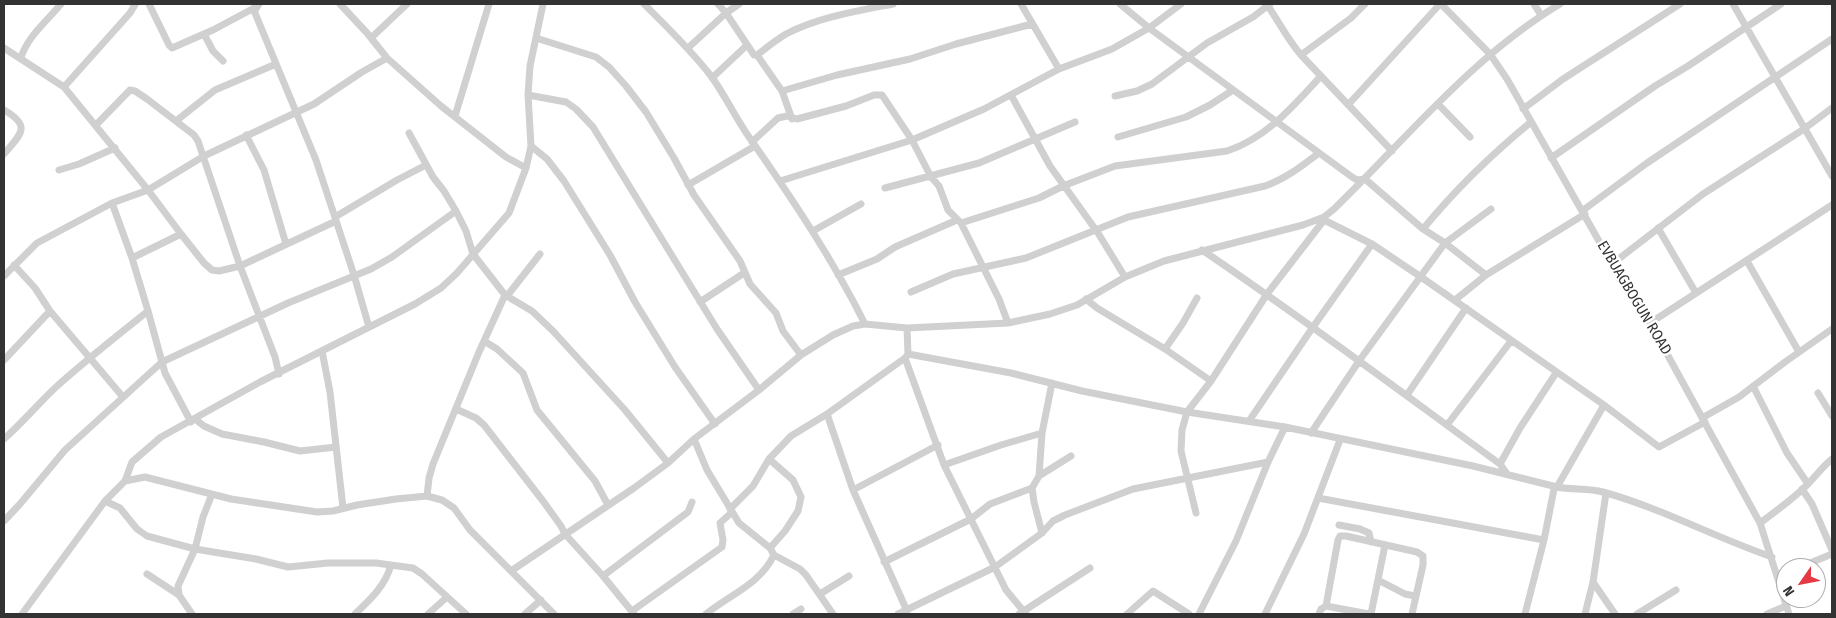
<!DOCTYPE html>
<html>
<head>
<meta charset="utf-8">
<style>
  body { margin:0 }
  #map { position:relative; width:1836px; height:618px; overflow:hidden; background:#fff; font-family:"Fira Sans Condensed",sans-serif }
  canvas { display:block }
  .frame { position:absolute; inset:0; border:5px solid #333; pointer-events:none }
  .north { position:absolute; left:1776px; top:558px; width:50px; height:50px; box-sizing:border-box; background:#fff; border:1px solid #adadad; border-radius:50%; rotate:237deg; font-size:14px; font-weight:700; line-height:20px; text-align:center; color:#333 }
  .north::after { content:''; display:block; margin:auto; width:18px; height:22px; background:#e63946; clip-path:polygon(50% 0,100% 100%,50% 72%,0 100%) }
</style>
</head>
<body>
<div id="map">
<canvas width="1836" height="618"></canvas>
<div class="frame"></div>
<div class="north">N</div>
</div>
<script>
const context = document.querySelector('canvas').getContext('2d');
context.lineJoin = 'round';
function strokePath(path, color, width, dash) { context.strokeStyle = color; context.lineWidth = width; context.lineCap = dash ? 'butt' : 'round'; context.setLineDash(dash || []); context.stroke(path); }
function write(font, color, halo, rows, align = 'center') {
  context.font = font + ' "Fira Sans Condensed",sans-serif'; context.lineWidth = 5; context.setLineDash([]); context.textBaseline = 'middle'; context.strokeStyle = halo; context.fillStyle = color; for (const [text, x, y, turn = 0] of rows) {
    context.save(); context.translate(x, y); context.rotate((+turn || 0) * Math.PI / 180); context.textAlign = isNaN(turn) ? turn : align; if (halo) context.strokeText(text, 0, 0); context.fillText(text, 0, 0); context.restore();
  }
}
strokePath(new Path2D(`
  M149,4l20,41 3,3 41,-18 43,-23
  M259,4l-4,6v3l61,147 38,115 15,52
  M340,4l27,29 20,25 54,48 65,51 20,11
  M644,4c23,23 47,46 67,72 14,19 24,41 38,61 42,60 83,121 116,187
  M739,4l-13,9 28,42h3l25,36 10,28
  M1021,4l38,65
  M1120,4l29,24 203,149 5,3 8,-1 58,50 22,14 41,32
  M1441,4l49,50 17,25 105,185 38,59 110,200 29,91
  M1534,4l7,11
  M1733,4l99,172
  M1268,6c11,16 20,34 33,49l91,96
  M204,34l9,17 10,10
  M371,38l36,-34
  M536,38l60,19 13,10 17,19 20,26 28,46 20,37 46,66 10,23 26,29 7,18 18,24
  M4,48l60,39 84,103 33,44 23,29 8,7 7,1 21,-5 96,-45
  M688,48l38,-35 -8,-9
  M757,55c9,-7 19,-15 29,-21 33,-17 71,-23 107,-30
  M1301,55l50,-37 14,-14
  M21,57c8,-22 25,-35 40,-53
  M712,78l34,-32
  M64,87l66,-74 5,-8 -2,-1
  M782,91l55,-16 73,-16 46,-15 76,-20
  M528,95l38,7 10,7 17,18 124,202 42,61
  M1011,95l39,71 48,67 27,44
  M1115,96l22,-5 15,-7 55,-41 46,-26 17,-13
  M1438,104l32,33
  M1348,105l92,-101
  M1523,109l40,-30 117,-75
  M4,110c28,16 17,24 0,44
  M455,116l34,-112
  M176,121l39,-31 61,-26
  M96,125l34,-35 5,1 12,8 47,36 4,6 42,125 35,91 4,17
  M409,133l24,44 11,14 12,20 10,20 7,23 32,41 -26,57 -46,112 -4,14 -2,18
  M246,135l18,35 22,74
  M1118,137l68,-20 24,-12 23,-15
  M752,142l26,-24 9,-2 10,3 49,-13 28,-11h8l30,45 19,37 8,9 9,24 13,13 38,76 9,24
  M531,146l16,13 17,22 46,74 25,47 40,65 40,57
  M1551,158l104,-72 33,-20 93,-62
  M59,170l20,-6 36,-16
  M780,181l132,-41 72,-31 75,-40 53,-20 37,-21 32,-24
  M688,185l67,-39
  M885,188l94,-25 96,-41
  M112,203l20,55 16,53 17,62 26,49
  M1582,211l65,-48 185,-124
  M335,217l62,-37 29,-15
  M1324,220l48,24 49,33 183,128 55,42 46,-25
  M961,223l78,-25 24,-12 52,-20 112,-15c40,-13 66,-45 94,-75
  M1658,228l38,65
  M1423,229c32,-39 69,-75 108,-107
  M813,231l48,-27
  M1202,250c101,68 199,142 298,214l7,10
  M132,258l49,-24
  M1747,261l52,91
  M1612,264l91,-70 101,-65 28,-21
  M14,265l21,23 15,23 73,86
  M838,275l39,-16 18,-12 62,-27
  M4,276l33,-33 75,-40 36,-13 56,-34 110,-52 48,-32 25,-14
  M911,292l42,-18 73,-16 102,-41 137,-31c20,-7 37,-20 54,-33
  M505,295l27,16 21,20 72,79 43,53
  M507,296l33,-42
  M1086,299l11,9 68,41 46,32
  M1455,300l31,-25 99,-61
  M700,302l44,-29
  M1650,323l182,-118
  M907,328l1,26 103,19 71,18 105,21 98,15 188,39 84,21 47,-82
  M484,341l13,8 26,24 14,37 58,71 13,24
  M1165,349l18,-26 14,-25
  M322,351l8,41 13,116
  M908,354l-3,4 39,107 62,125 20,24
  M4,360l46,-49
  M1753,386l34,67 21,31
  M1818,393l14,23
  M1407,395l59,-87
  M456,409l20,9 8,7 59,76 18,25 4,8 38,42 31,38
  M827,414l26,76 54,121
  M1702,418l37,-21 46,-35 47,-33
  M195,419l9,7 18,8 42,8 36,9 36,-4
  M1249,421l64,-94 59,-83
  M1447,425l64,-84
  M1311,433l48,-72 86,-118 46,-34
  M4,439c18,-16 34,-35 52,-52 30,-27 61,-51 92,-76
  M694,439l13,31 32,53 31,25 4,7 26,14 6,6 27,39
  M769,459l24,21 8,17 -3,14 -13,20 -15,17
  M1500,464l20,-36 36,-55
  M944,465l57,-20 41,-12
  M1039,476l32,-20
  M125,481l20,-4 86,22 86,13 16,-1 24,-6 39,-6 31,-3 15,4 12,8 16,22 84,84
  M1802,489l10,15 20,46
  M853,490l85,-45
  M1606,493l-13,89 22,32
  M1318,498l226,42
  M105,501l15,7 17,21 10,7 48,13 61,10 32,8 40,-4h48l37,5 9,6 44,40
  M730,509l23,-23 16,-27 22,-23 36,-22 78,-56
  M1196,513l-15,-62 1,-21 5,-18 24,-31 56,-87 57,-74v-2
  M4,521l16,-17 45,-54 97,-88 126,-59 83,-34 21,-12 64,-46
  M1760,523c16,-12 33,-24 47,-38 9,-9 15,-18 25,-26
  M1339,525l21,4 9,4 2,9
  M1042,533l-8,-31 -2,-14 7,-12 3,-43 10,-50
  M884,562l87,-43 19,-15 42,-16
  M1798,568l34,-14
  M511,571l123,-83 34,-25 26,-24 65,-49 42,-35 32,-20 20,-9 12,-2 42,4 101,-5 42,-9 27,-9 48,-28 39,-16 139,-36 21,-8 10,-8c72,-70 139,-153 226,-205
  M147,574l32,21
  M603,576l85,-64 4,-10
  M1378,580l27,14 10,2
  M820,594l29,-18
  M1326,606l12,-66 2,-4h6l71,16 6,4v9l-11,49
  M632,611l90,-64 1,-7 -3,-17 12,-11
  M22,614l83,-113 20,-20 7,-19 29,-25 99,-55 155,-78 26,-16 16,-15 52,-60 17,-45 5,-22 -3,-51 2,-29 13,-62
  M192,614l-13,-19 -1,-9 17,-37 8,-32 9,-23
  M355,614c16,-15 30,-28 36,-49
  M428,614l19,-17
  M525,614l16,-14
  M706,614c25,-20 54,-30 68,-59
  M793,614l8,-5
  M898,614l97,-47 47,-34 11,-12 12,-6 68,-26 135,-27
  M1019,614l71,-46
  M1127,614l26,-23 36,23
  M1199,614l37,-73 32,-79 17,-35
  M1265,614l39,-80 36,-94
  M1319,614l2,-5 5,-3 43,8
  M1371,614l14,-69
  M1525,614l19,-74 10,-51 3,-2c15,3 31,1 46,5 58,16 111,45 169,65
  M1585,614l8,-32
  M1637,614l39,-24
  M1767,614l19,-8`), '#d0d0d0', 7);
write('15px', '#333', '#fff', [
  ["EVBUAGBOGUN ROAD",1634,298,59]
]);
</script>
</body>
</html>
